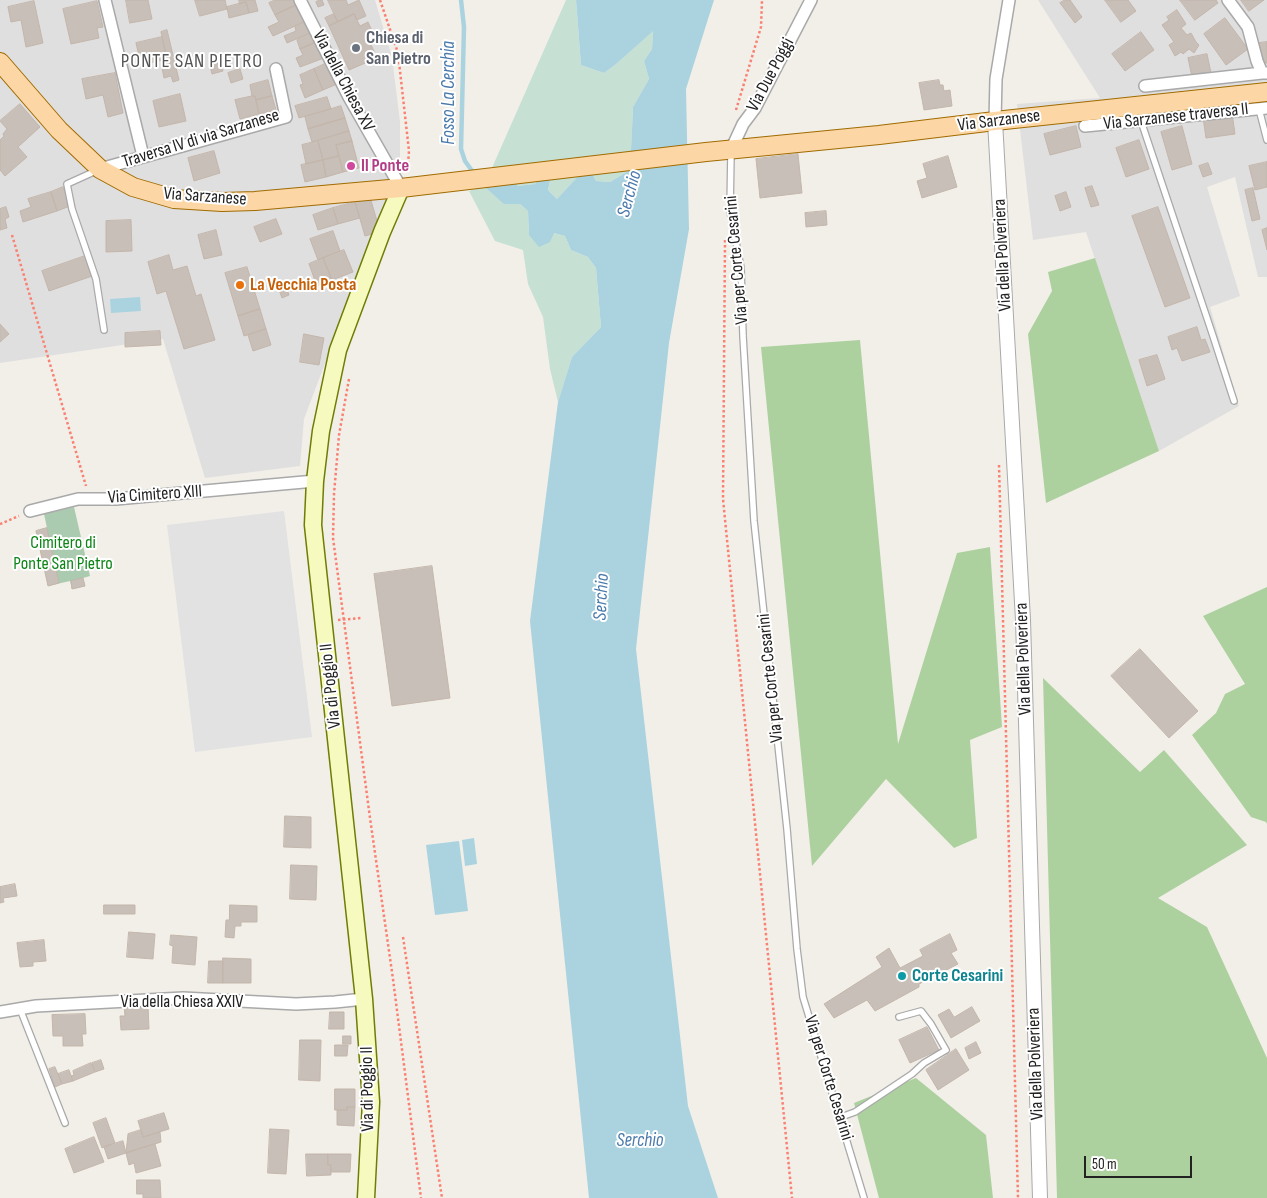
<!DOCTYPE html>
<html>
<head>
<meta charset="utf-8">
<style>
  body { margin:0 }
  #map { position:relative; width:1267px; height:1198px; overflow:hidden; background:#f2efe9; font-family:"Sofia Sans Condensed",sans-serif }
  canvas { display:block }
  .scale { position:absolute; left:1084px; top:1156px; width:108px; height:22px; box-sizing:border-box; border:2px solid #222; border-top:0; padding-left:6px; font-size:15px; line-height:18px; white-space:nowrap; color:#222; -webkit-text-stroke:4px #fff; paint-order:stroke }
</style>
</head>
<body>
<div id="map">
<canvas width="1267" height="1198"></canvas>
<div class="scale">50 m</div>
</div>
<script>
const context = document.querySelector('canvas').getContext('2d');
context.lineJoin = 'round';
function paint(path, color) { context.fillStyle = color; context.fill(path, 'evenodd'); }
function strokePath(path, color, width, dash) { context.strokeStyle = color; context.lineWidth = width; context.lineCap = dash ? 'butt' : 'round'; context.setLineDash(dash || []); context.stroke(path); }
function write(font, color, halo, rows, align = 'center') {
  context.font = font + ' "Sofia Sans Condensed",sans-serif'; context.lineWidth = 4; context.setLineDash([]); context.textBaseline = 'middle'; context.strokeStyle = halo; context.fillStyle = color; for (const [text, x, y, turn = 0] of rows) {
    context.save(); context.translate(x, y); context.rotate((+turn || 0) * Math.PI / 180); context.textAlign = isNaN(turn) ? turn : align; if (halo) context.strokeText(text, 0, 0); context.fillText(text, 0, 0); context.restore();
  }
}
paint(new Path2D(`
  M0,0h375l17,57 8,65v35l-13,42 -83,220 -4,47 -95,12 -42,-139 -163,24z
  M1038,0h229v277h-9l-23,-100 -28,10 33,109 -30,11 29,99 -80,45 -73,-219 -53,8 -16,-136 83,-6z`), '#e0dfdf');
paint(new Path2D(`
  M1095,258l64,193 -113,52 -18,-169 24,-43 -4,-19z
  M860,340l38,404 59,-191 33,-6 12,180 -32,13 7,98 -23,10 -68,-69 -74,87 -51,-519z
  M1267,587v237l-1,-2 -15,-5 -59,-82 24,-22 9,-19 20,-10 -42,-68z
  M1043,678l97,94 24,-22 83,95 -89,53 49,29 60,131v140h-210z
  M916,1078l70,57 7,63h-114l-25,-95z`), '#add19e');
paint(new Path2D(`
  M566,0h10l5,65 23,8 11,-8 38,-35 -1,19 -8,12 5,18 -16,28 -3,63 -20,12 -14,-1 -7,-13 -8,5 -24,26 -9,-9 5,-22 -13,7 -5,9 -19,2 1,-17 -13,16 -19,1 28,18h7l8,7 1,23 25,-1 11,3 6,14 17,7 8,11 5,59 -29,30 -14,45 -8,-33 -7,-52 -15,-33 -5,-34 -28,-9 -26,-50 15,-5z`), '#c6e0d4');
paint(new Path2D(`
  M74,507l16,69 -7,2 2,8 -13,3 -2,-8 -22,5 -12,-55 11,-3 -3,-14z`), '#aacbaf');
paint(new Path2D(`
  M284,511l28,226 -117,15 -28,-227z`), '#e2e2e2');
paint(new Path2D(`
  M576,0h138l-28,89 3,140 -20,114 -33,306 52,457 30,92h-129l-59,-577 28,-219 14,-45 29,-30 -5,-59 -8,-11 -17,-7 -6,-14 -11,-3 -4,9 -11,5 -10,-12 -1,-24 -8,-7h-16l-20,-18 19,-1 -1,-14 15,-3v18l18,-2 5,-9 13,-8 -5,23 9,9 24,-26 8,-5 7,13 14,1 20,-12 3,-63 16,-28 -5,-18 8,-12 1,-18 -38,34 -11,8 -23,-8z
  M140,297l1,14 -30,2 -1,-14z
  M474,838l3,26 -12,2 -3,-26z
  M459,841l9,70 -33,4 -9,-70z`), '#aad3df');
strokePath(new Path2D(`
  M461,0l3,27 -3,122 4,12 10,14`), '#aad3df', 4.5);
const building = new Path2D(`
  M126,0h22l4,19 -22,4z
  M195,0h30l2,9 -27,7z
  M239,0h16l3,11 -9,2 -3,-11 -6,2z
  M275,0h21l2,4 -23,11 -6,-12z
  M320,0h2l2,5 -6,2 -2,-5z
  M328,0h18l2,5 11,-5 7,16 -9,4 -3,-6 -16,8z
  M1065,0h5l12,17 -7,6 -15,-20z
  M1105,0h23l8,11 -15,11z
  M1180,0h36l2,3 -23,17z
  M1241,0h23l-15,11z
  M34,1l9,42 -17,4 -5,-27 -10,2 -3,-15z
  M97,1l6,26 -6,1 2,10 -28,6 -8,-35z
  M246,2l3,11 -20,5 -2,-11z
  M298,4l8,17 -33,15 -5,-9 11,-5 -4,-7z
  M1177,10l9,14 -5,4 6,7 4,-2 5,9 3,3 -5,8 -5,-4 -6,5 -2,-2 -6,4 -6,-11 5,-3 -12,-17 7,-5 -2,-3z
  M334,14l4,8 -9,4 -4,-8z
  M354,14l6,12 8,-4 6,13 -6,3 9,20 -28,12 -20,-44z
  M1225,18l23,31 -22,16 -22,-31z
  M306,21l6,11 -25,11 -3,-7 12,-5 -1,-4z
  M167,30l12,50 -6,2 -2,-6 -7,2 -2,-10 3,-1 -2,-7 4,-1 -6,-27z
  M312,32l5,10 -17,7 -3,-9z
  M1141,32l13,18 -29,21 -13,-17z
  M162,37l5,22 -26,6 -5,-22z
  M317,42l7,16 -24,9 -4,-9 7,-3 -3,-6z
  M1267,42v21h-5l-3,-20z
  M1207,54l4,19 -19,4 -4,-19z
  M221,62l2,9 -11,3 -2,-9z
  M327,63l10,21 -14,6 -9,-21z
  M240,69l3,10 -12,4 -3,-10z
  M314,69l9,21 -18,8 -5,-13 3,-1 -3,-9z
  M115,73l8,40 -15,4 -5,-22 -17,4 -4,-20z
  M268,80l4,16 -16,4 -1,-4h-3l-2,-11z
  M939,80l1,5h3l1,6 6,-1 2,16 -28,4 -5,-27z
  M180,94l6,27 -27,6 -6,-26z
  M252,96h3l4,18 -19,5 -5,-19z
  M272,96l4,14 -17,4 -3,-14z
  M327,97l4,12 -32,9 -4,-12z
  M20,104l20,23 -22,20 9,10 -22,19 -5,-6v-30l4,-4 -1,-2 4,-5 -7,-8z
  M341,106l4,12 -37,11 -3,-12z
  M1232,113l3,21 -29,4 -3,-21z
  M345,118l4,13 -37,11 -4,-13z
  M1076,126l5,21 -31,8 -6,-21z
  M1182,126l10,38 -20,6 -11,-38z
  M349,131l3,10 -16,4 3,11 -16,4 -5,-19z
  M1139,140l10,29 -23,8 -10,-29z
  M318,141l5,19 -17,4 -4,-19z
  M352,141l7,27 -16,4 -7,-27z
  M214,151l6,22 -26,8 -6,-23z
  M798,154l4,39 -42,5 -4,-39z
  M339,156l4,16 -17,5 -3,-17z
  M948,156l9,31 -35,11 -5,-17 10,-3 -4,-14z
  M323,160l3,17 -21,5 -4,-17z
  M1267,162v25l-12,3 -6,-24z
  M1208,163l4,11 -9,3 -4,-11z
  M1092,186l7,19 -8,2 -6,-19z
  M63,187l7,19 -13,5 -6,-19z
  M1253,188l7,31 -8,2 -7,-31z
  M51,192l6,19 -34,11 -3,-11 11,-4 -3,-8z
  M1066,192l5,15 -11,4 -5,-15z
  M370,197l7,24 -5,13 -7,2 -10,-34z
  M355,202l5,16 -22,6 -5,-16z
  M6,207l3,10 -4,2 2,9 -7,2v-21z
  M1158,207l32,91 -25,9 -33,-91z
  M333,208l5,16 -20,6 -5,-15z
  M826,211l1,14 -21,2 -1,-14z
  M276,219l6,15 -22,8 -6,-15z
  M131,220l1,31 -26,1v-31z
  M1267,228v22l-5,-20z
  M216,230l6,25 -18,4 -6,-24z
  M333,231l7,20 -22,9 -8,-21z
  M344,250l9,22 -21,8 -9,-22z
  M88,255l7,20 -46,16 -7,-20z
  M169,255l4,15 14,-4 9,30 5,-2 14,46 -31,9 -18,-58 -9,3 -9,-32z
  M323,258l9,22 -15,6 -8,-22z
  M247,267l13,42 -22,7 -13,-43z
  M286,287l3,8 -7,3 -3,-8z
  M260,309l6,20 -22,7 -6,-20z
  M0,324l9,10 -9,8z
  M1197,327l4,13 4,-1 5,13 -28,9 -5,-13 -5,2 -4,-13z
  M266,329l5,16 -18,6 -5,-16z
  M160,331l1,14 -36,2v-14z
  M304,334l20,4 -5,27 -19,-3z
  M1157,355l8,24 -18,7 -8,-26z
  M47,528l12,55 -11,3 -12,-55z
  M432,566l18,132 -58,8 -18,-132z
  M83,578l2,8 -13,3 -1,-8z
  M1140,649l58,62 -29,27 -58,-62z
  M285,816l26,1v31l-27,-1z
  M291,865l26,1 -1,34 -26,-1z
  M15,884l2,12 -14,2 1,4 -4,1v-16z
  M104,905h31v9h-31z
  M230,905l27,1v16h-16v4h-6l-1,12 -9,-1 1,-17h3z
  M129,932l26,2 -2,25 -26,-2z
  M950,934l7,16 -6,3 7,11 -39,20v3l-44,24 -8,-11 -33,18 -10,-14 58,-37 -6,-10 13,-9 11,20 23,-12 -3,-6z
  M171,935l26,2 -2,28 -23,-2 1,-17 -3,-1z
  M44,940l2,21 -13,1v4l-13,1 -3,-24z
  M223,958l28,1v24h-28z
  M209,961h14v22h-15z
  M148,1005l1,24 -28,1 -1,-14h5l-1,-10z
  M972,1007l8,14 -29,17 -13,-23 11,-6 5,8z
  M330,1012h14v17h-15z
  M85,1014l1,20h-4l1,12h-20v-10h-10l-1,-21z
  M927,1027l12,23 -29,13 -11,-23z
  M343,1036h8v8h-8z
  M300,1040h21l-1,41 -21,-1z
  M976,1042l5,11 -12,6 -4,-11z
  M335,1045h13l-1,11h-12z
  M956,1049l13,21 -31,20 -12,-20z
  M101,1060l3,9 -9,3 -3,-9z
  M91,1063l4,9 -22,9 -2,-5 3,-1 -1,-4z
  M55,1067l7,17 -7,3 -6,-18z
  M69,1070l4,11 -11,3 -4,-10z
  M335,1089h20v18h-8v3h-12z
  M347,1107h8l-1,19 -17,-1v-15h10z
  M164,1113l5,16 -26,8 -5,-16z
  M106,1118l9,25 -13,5 -9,-25z
  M270,1129l19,1 -3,44 -18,-1z
  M141,1130l2,7 17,-5 1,10 -35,11 2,-19z
  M94,1137l10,25 -30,11 -9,-24z
  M123,1141l3,12 -18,6 -4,-12z
  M155,1144l6,22 -25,7 -2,-10 -5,2 -3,-12z
  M306,1154h22v11h3v10l-24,1z
  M328,1154h23l-1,18h-19v-7h-3z
  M137,1180h23l1,18h-18v-4h-6z`);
paint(building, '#c7bfb8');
strokePath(building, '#c4b6ab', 1);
const service = new Path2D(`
  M1259,109l8,31
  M1141,121l71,212 22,68
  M731,152l-1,59 11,57 2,68 11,185 33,308 10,120 6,48 61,201
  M98,170l-31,14 5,25 24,70 8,51
  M20,1009l45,114
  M841,1117l14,-5 57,-38 12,-11 22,-13 -15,-26 -10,-13 -22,6`);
const minor = new Path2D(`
  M105,0l38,156
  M300,0l49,97 52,91
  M1228,0l20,27 9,34 5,12h5
  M1145,86l117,-13
  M995,121l1,-42 13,-79
  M1085,126l182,-18
  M731,150l12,-26 12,-16 56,-108
  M100,169l186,-52 -10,-48
  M30,511l48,-12h38l199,-18
  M0,1012l36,-6 147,-8 113,6 39,-2 29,-3`);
const tertiary = new Path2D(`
  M995,121l28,499 17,578`);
const secondary = new Path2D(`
  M366,1198l5,-96 -7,-103 -51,-474 2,-44 6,-50 17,-81 44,-118 19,-44`);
const primary = new Path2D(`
  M0,62l59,68 41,39 33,18 41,12 48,3 33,-1 146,-13 305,-36 173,-17 116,-14 272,-29`);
strokePath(service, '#a9a9a9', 8);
strokePath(minor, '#a9a9a9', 14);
strokePath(tertiary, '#a9a9a9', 16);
strokePath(secondary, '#707d05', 19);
strokePath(primary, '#a06b00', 20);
strokePath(new Path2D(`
  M380,0l18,53 11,98 -1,14 -2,7
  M736,110l25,-83 1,-27
  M12,235l74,251
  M725,240l-2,259 69,699
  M349,379l-10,56 -5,59 -1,44 37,280 23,161 28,219
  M999,465l19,733
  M0,524l19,-8
  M338,620l23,-2
  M403,937l39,261`), '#fa8072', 2.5, [2.5, 2.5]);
strokePath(service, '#fff', 5.5);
strokePath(minor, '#fff', 11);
strokePath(tertiary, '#fff', 14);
strokePath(secondary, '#f7fabf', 16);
strokePath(primary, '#fcd6a4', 18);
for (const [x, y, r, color] of [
  [356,48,5,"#6b7280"],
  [351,166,5,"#d1479c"],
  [240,285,5,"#e8710a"],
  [902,976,5,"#0f9aa8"]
]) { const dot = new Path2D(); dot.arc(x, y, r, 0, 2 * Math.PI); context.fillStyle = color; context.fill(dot); strokePath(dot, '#fff', 2); }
write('bold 18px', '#5b616d', '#fff', [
  ["Chiesa di",366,38],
  ["San Pietro",366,59]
], 'left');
write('18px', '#222', '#fff', [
  ["Via Due Poggi",771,75,-62],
  ["Via della Chiesa XV",343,81,62],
  ["Via Sarzanese traversa II",1176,117,-6],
  ["Via Sarzanese",999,121,-7],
  ["Traversa IV di via Sarzanese",201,139,-17],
  ["Via Sarzanese",205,197,4],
  ["Via della Polveriera",1003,255,-93],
  ["Via per Corte Cesarini",737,260,-95],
  ["Via Cimitero XIII",155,495,-4],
  ["Via della Polveriera",1024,659,-92],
  ["Via per Corte Cesarini",771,678,-96],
  ["Via di Poggio II",331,686,-96],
  ["Via della Chiesa XXIV",182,1002],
  ["Via della Polveriera",1036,1064,-92],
  ["Via per Corte Cesarini",828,1078,73],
  ["Via di Poggio II",368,1089,-91]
]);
write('bold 18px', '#b23c85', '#fff', [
  ["Il Ponte",361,166]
], 'left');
write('bold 18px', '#c56008', '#fff', [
  ["La Vecchia Posta",250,285]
], 'left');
write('18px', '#0c8416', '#fff', [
  ["Cimitero di",63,543],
  ["Ponte San Pietro",63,564]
]);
write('bold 18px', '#0d838f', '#fff', [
  ["Corte Cesarini",912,976]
], 'left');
write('italic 19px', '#4a7aab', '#fff', [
  ["Fosso La Cerchia",449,93,-90],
  ["Serchio",630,194,-75],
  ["Serchio",602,597,-87],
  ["Serchio",640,1141]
]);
context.letterSpacing = '1px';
write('20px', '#555', '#fff', [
  ["PONTE SAN PIETRO",192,62]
]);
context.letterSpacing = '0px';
</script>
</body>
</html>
